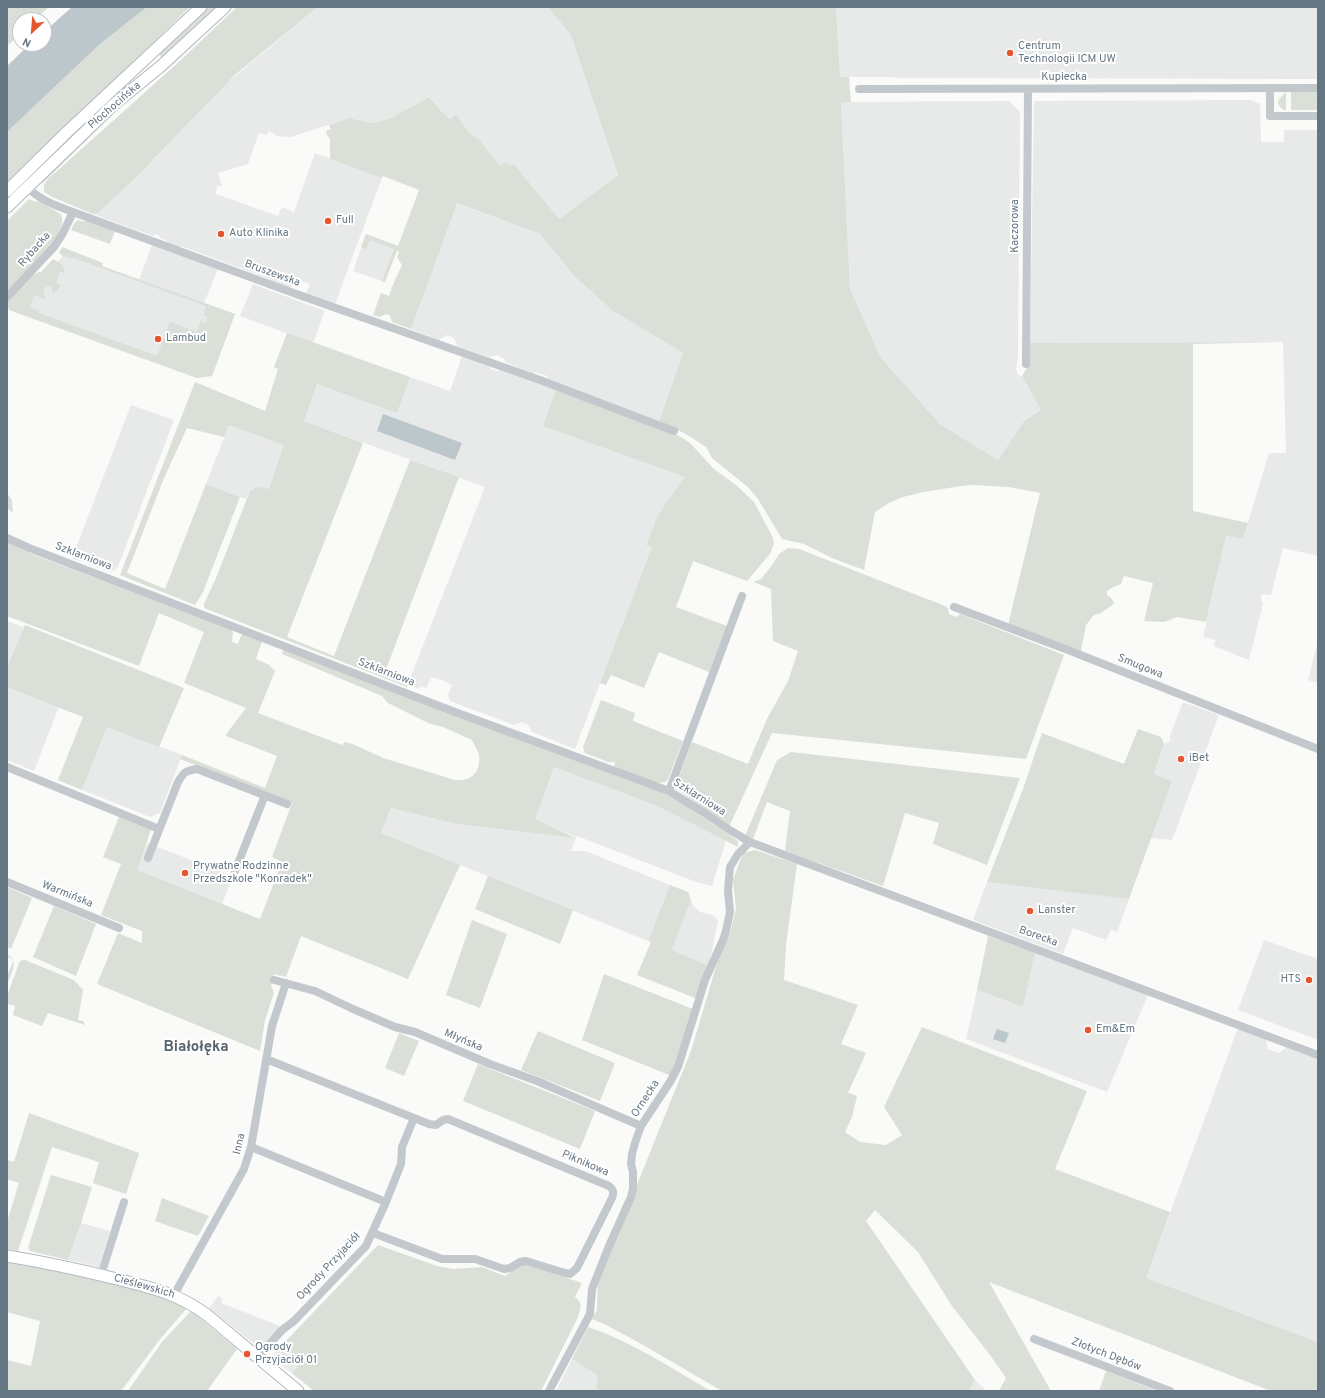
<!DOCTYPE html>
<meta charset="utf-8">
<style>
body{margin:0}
#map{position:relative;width:1325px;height:1398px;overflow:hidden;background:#fafaf8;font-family:Overpass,sans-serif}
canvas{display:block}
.frame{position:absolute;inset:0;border:8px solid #657683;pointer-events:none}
.north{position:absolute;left:12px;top:12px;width:40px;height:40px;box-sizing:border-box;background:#fff;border:1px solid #c1c8cd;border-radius:50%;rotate:206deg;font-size:11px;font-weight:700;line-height:16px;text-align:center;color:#657683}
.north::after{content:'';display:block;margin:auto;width:14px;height:18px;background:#e4572e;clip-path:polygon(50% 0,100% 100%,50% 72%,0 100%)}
</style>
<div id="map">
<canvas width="1325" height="1398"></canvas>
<div class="frame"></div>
<div class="north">N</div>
</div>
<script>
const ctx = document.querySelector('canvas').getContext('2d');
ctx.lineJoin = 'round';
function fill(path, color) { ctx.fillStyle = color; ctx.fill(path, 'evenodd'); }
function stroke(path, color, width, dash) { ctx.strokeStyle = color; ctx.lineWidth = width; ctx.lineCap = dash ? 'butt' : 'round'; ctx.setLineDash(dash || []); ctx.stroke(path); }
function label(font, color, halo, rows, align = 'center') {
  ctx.font = font + ' Overpass,sans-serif'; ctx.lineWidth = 4; ctx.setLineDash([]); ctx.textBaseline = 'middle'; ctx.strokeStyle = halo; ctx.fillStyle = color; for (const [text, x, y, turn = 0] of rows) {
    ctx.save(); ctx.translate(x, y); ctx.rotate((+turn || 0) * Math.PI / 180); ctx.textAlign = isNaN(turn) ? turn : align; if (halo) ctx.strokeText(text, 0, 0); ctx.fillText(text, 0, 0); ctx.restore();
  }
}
fill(new Path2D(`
 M318 7H548L571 35 618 175 559 219 514 164 511 167 500 166 478 138 470 134 456 114 450 119 442 112 429 97 391 118 373 123 349 118 291 137 277 136 269 131 266 135 259 133 248 164 218 173 222 186H217L216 194 278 216 282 207 294 212 315 153 382 178 335 304 307 295 306 293 310 284 304 282 299 280 294 286 288 288 269 281 270 279 181 246 179 249 168 245 167 241 160 238V236L155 234 153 236 98 216 97 214 146 168 227 83Z
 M836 7H1318V79L896 78 894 77H840Z
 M1251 100 1260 104 1261 142H1284V130H1318V556L1283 548 1271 595 1262 594 1261 600 1263 604 1249 660 1214 646 1215 640 1203 637 1226 536 1243 539 1269 453H1286L1283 342 1030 343 1034 101Z
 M1009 101 1020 112 1018 356 1016 370 1018 375 1022 376 1041 410 1024 421 998 460 940 424 881 358 850 289 841 102Z
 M456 203 540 234 575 277 613 311 683 353 659 421 548 379 547 376 535 372 534 374 507 363 503 358 497 355 488 357 457 346 454 338 447 335 439 340 411 329Z
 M366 234 398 246 385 282 353 271Z
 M152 245 218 269 204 303 235 314 212 376 197 378 9 310 45 268 52 269 65 253 139 280Z
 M253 284 325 311 313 343 240 316Z
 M462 356 489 366 491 369 497 371 501 370 556 390 544 426 685 477 667 501 657 517 646 544 652 547 575 749 532 732 528 725 522 722 514 725 450 701 448 695 452 685 444 681 431 677 427 687 425 688 420 686 419 689 408 684 485 487 304 421 317 384 397 412 410 377 450 391Z
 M131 405 174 420 117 569 110 572 72 558Z
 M229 425 285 445 269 489 250 491 246 499 206 484Z
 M7 621 24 627 7 667Z
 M1318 640V683L1308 680Z
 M7 687 59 707 34 771 7 760Z
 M1183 702 1219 715 1172 840 1151 838 1172 781 1154 774 1164 744 1171 741 1169 738Z
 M107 727 182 755 160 813 150 817 82 790Z
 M554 767 657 806 726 841 712 886 696 882 577 836 576 837 534 819Z
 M391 808 456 824 576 838 571 851H585L670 885 648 941 381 833Z
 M147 843 233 876 222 904 136 870Z
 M987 882 1070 891 1129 899 1117 932 1111 930 1106 940 1073 928 1063 954 973 920Z
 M691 900 694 907 700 912 713 915 718 920 709 966 672 950Z
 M1264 940 1318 959V1040L1238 1010Z
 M1035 953 1148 995 1107 1092 966 1039 977 990 1023 1007Z
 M1238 1028 1266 1039 1268 1049 1279 1053 1287 1047 1318 1059V1342L1146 1278Z
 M81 1223 110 1231 99 1267 68 1260Z
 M218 1296 223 1299 221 1303 280 1326 260 1349 209 1308Z
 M283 1344 302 1362 292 1373 271 1357Z
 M572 1359 597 1375 596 1388 602 1391H556Z
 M975 1380 987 1391H969Z`), '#e8e9e9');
fill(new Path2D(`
 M7 7H49L35 20H20V34L7 46Z
 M147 7H190L159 37 129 69 7 183V132L100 44Z
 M207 7H219L162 58 159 54 160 52Z
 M231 7H233L173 64 120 107 42 184 43 178 115 109 161 72Z
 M237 7H318L236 74 153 160 146 168 97 214H93L52 197 44 192V185L48 179 181 60Z
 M548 7H836L840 77H849L851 102H841L850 289 881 358 940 424 998 460 1024 421 1041 410 1022 376 1030 363V343L1283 342 1193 344V511L1248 523 1243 539 1226 536 1206 622 1177 617 1164 622 1144 621 1153 583 1124 576 1121 584 1113 587 1107 591V595L1112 599 1114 603 1111 606 1101 613 1094 615 1086 625 1081 651 1008 625 1040 493 1009 487 972 485 961 486 923 492 903 497 889 503 875 512 864 570 832 558 804 544 782 539 758 499 749 488 712 458 706 447 686 434 659 421 683 353 613 311 575 277 540 234 457 203 411 329 392 322 390 316 386 314 380 317 373 315 381 293 389 296 394 282 402 265 397 257 399 252 397 251 385 282 382 281 394 249 370 240 366 249 361 247 366 234 398 246 419 190 383 176 382 178 330 159V139L326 133 327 130 331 129 329 125 349 118 373 123 391 118 429 97 442 112 450 119 456 114 470 134 478 138 500 166 506 162 511 166 514 164 559 219 618 175 571 35Z
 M1291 91 1318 92V110H1291Z
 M1286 92V110H1283L1278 104 1279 99Z
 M29 199 36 202 37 200C43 204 58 211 61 215 71 233 19 280 7 293V221Z
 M79 220 84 222 85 220 115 231 110 244 71 230 75 222Z
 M62 247 103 263 102 266 235 314 212 376 197 378 9 310 7 301 29 277 39 272H41L53 259C59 262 65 266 64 273L60 271 56 283 61 286 57 291 53 293 51 287 47 286 43 290 45 297 44 299 34 295 30 308 40 311 39 313 157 356 170 322 197 332 201 321 206 323 208 317 204 315 206 306 77 259 63 256 59 253Z
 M287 333 410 377 397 413 317 384 304 421 363 443 287 637 334 656 410 460 459 477 385 672 409 681 407 687 204 608V604L216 578 250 491 257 487 269 489 284 445 229 425 224 437 187 428 164 478 127 573 165 589 206 484 240 497 203 592 195 605 120 575 195 382 265 411 278 369 274 367Z
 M556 390 659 427 681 437 690 443 714 469 736 485 754 502 773 538 774 544 770 554 747 581 693 561 676 607 727 626 709 672 659 652 644 688 611 675 606 685 600 683 652 547 646 545 657 517 667 501 685 477 543 426Z
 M7 493 12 500 13 513 7 508Z
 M7 542 34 555 230 629 233 632 232 642 238 644 241 636 243 634 262 641 256 659 269 665 275 671 258 713 342 745 345 742 355 745 383 758 455 780C471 782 481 772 479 755 478 750 474 745 472 740L443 727 428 723 388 703 382 696 282 654 284 649 662 792 682 803 738 841V847L657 806 554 767 535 819 576 838 456 824 391 808 381 833 460 865 408 979 301 936 286 977 274 974 271 986 274 993 265 1020 260 1051 97 984 118 933 142 943V931L101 915 121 864 103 857 119 817 151 830 137 870 260 919 282 862 272 857 292 803 180 759 182 755 265 788 277 756 226 736 227 733 246 708 184 683 204 632 159 613 139 666 7 616Z
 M788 548 799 549 945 606 948 608 949 614 956 617 960 614 1064 655 1026 759 772 733 729 827 675 788 692 742 748 764 767 719 788 681 798 651 773 641 771 589 753 582 761 579 773 564 779 554Z
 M25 625 184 688 159 747 107 727 82 790 58 780 83 717 7 687V667Z
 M601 700 635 713 633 721 683 741 668 779 665 782 656 783 614 767 615 762H608L585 753 583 747Z
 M1138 729 1161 737 1164 744 1154 774 1172 781 1129 899 987 882 1023 789 1042 733 1124 764Z
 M791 752 1020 778 987 865 933 844 939 823 905 813 883 886 785 851 790 811 767 802 753 839 745 836 777 760Z
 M755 850 797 864 786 945 784 980 858 1005 841 1044 866 1053 848 1093 857 1096 852 1117 845 1132 860 1142 886 1145 902 1135 884 1107 922 1027 1087 1091 1055 1169 1170 1212 1146 1278 1318 1342V1391H1271L989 1282 1051 1391H999L1006 1378 990 1355 952 1306 918 1252 875 1210 866 1221 975 1380 969 1391H722L638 1342 606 1325 592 1319 597 1310 598 1281 691 1051 718 960 730 933 736 909 733 880 743 853Z
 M488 876 573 910 560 944 475 909Z
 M670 885 688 892 691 900 672 950 709 966 695 998 637 975 651 942 648 941Z
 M7 887 32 898 11 949 7 947Z
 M54 906 96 924 76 976 33 957Z
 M472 920 507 934 480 1008 446 995Z
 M988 936 1035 953 1023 1007 977 990Z
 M7 954C20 961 11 974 7 984V976L13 962 11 958 7 957Z
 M22 960H25L74 980 83 990 78 1020 83 1021 85 1025 48 1013 42 1026 13 1015 15 1006 8 1004 7 996 19 963Z
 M604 974 693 1009 672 1074 669 1075 582 1040Z
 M538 1031 615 1063 600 1101 521 1070Z
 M399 1033 419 1041 404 1076 385 1068Z
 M478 1064 595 1111 580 1149 463 1101Z
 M29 1113 139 1153 126 1194 93 1183 99 1162 52 1147 18 1251 7 1249V1222L19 1183 7 1179V1160L14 1162Z
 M51 1175 92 1187 81 1223 68 1260 30 1251 28 1248Z
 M162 1198 209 1216 198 1236 155 1221Z
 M378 1245 437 1266 453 1269 482 1267 505 1276 522 1264 528 1265 582 1283 575 1297C583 1304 581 1307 578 1317L541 1391H314L292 1373 302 1362 283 1344Z
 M7 1260 145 1290 185 1305 187 1308 161 1338 121 1391H7V1360L31 1366 40 1321 7 1312Z
 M191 1311 237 1349 207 1391H128L162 1342Z
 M588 1327C632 1342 671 1368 711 1391H602L596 1388 597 1375 572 1359Z
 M1106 1371 1157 1391H1099Z`), '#dadfd7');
fill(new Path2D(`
 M72 7H147L100 44 7 132V66L30 44H44V32Z
 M383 414 462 443 455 460 377 431Z
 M997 1029 1009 1033 1005 1043 993 1039Z`), '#bbc7cb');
const secondary = new Path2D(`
 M7 191 67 132 201 7
 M7 207 112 106 161 66 225 7
 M7 1256C44 1262 81 1270 117 1279 151 1288 178 1293 207 1315L298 1391`);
stroke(secondary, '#b3babf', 13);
stroke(new Path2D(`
 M1270 88V116H1318
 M859 89 1318 88
 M28 182V188C40 200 57 206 73 212L299 295 540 380 674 431
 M7 297 54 247 63 233 73 212
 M1026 364 1028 89
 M7 538 29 548 455 712 669 791 706 814 728 829 750 842 1318 1055
 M954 607 1068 650 1318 749
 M7 767 159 829
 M669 791 742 596
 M148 858 178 782C184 772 185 771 197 769L287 804
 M235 871 265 795
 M7 882 119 928
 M274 980 315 991 353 1009 395 1027 415 1032 490 1064 537 1081 641 1126
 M266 1059 429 1124 436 1125 443 1120 448 1119 609 1186C614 1190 614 1193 612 1198L577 1268 570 1274 565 1273 526 1261 520 1262 510 1268 504 1269 475 1259H442L373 1233
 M251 1147 386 1202 366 1246 294 1321 282 1330 258 1357
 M386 1202 401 1164 402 1147 414 1118
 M101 1275 124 1202
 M174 1295 244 1169 251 1147 272 1026 286 983
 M1034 1339 1170 1391
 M549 1391 590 1314 592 1289 609 1246 631 1197 633 1188V1172L631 1164 632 1154 635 1143 641 1126 670 1082 678 1067 705 980 723 940 726 931 730 912 728 891 730 867 738 854 750 842`), '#c3c8cc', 8);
stroke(secondary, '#fff', 11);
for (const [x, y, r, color] of [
 [1010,53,4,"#e4572e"],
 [328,221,4,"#e4572e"],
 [221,234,4,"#e4572e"],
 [158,339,4,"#e4572e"],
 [1181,759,4,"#e4572e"],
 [185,873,4,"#e4572e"],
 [1030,911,4,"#e4572e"],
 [1309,980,4,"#e4572e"],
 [1088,1030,4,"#e4572e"],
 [247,1354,4,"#e4572e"]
]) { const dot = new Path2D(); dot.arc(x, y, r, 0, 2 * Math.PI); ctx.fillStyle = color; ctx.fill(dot); stroke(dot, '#fff', 1.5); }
label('11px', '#657683', '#fff', [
 ["Centrum",1018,47],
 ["Technologii ICM UW",1018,60],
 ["Full",336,221],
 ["Auto Klinika",229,234],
 ["Lambud",166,339],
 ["iBet",1189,759],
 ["Prywatne Rodzinne",193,867],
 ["Przedszkole \"Konradek\"",193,880],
 ["Lanster",1038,911],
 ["HTS",1301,980,"right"],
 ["Em&Em",1096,1030],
 ["Ogrody",255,1348],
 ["Przyjaciół 01",255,1361]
], 'left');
label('11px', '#657683', '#fff', [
 ["Kupiecka",1064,78],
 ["Płochocińska",115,106,-41],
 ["Kaczorowa",1016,226,-90],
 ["Rybacka",35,250,-49],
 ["Bruszewska",272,274,20],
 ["Szklarniowa",83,557,21],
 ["Smugowa",1140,667,22],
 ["Szklarniowa",386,673,21],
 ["Szklarniowa",699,798,32],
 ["Warmińska",67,895,22],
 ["Borecka",1038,937,20],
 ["Młyńska",463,1041,23],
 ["Ornecka",646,1099,-57],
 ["Inna",240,1144,-77],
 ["Piknikowa",585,1164,23],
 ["Ogrody Przyjaciół",329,1267,-47],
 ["Cieślewskich",144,1287,16],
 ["Złotych Dębów",1106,1355,21]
]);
label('bold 15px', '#57646e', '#fff', [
 ["Białołęka",196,1048]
]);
</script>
